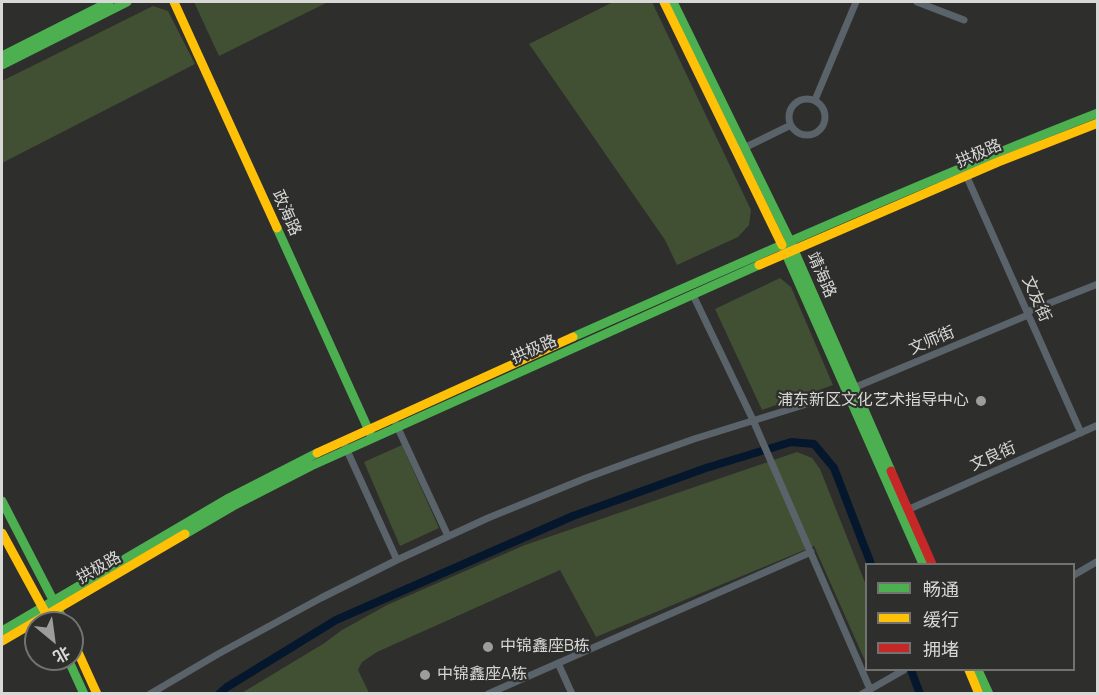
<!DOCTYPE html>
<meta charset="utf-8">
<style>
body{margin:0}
#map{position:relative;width:1099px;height:695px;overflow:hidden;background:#2e2e2d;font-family:Manrope,"Noto Sans SC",sans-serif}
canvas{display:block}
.frame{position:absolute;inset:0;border:3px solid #d8d9d7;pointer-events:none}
.legend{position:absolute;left:865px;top:563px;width:210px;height:108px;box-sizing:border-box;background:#2e2f2c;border:2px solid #727370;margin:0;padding:8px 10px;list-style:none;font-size:18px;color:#d8d9d7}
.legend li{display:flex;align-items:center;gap:12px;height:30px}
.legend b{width:30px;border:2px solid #727370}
.north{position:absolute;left:24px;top:611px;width:60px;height:60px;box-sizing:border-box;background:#2e2f2c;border:2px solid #727370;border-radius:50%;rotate:151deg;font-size:16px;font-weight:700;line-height:24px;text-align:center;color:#d8d9d7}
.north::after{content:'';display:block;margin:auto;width:21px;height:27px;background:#9c9d9c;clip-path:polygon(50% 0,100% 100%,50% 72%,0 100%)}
</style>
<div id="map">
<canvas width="1099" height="695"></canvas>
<div class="frame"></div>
<ul class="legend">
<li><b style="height:8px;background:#4caf50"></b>畅通</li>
<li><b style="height:8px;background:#ffc107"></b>缓行</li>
<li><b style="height:8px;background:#c62828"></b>拥堵</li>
</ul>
<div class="north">北</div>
</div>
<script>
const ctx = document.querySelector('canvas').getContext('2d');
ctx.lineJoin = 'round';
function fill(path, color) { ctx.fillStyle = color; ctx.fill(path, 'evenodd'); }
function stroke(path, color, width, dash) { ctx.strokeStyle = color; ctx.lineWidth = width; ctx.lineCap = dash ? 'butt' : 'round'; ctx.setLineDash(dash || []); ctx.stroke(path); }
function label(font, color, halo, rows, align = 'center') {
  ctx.font = font + ' Manrope,"Noto Sans SC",sans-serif'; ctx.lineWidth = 4.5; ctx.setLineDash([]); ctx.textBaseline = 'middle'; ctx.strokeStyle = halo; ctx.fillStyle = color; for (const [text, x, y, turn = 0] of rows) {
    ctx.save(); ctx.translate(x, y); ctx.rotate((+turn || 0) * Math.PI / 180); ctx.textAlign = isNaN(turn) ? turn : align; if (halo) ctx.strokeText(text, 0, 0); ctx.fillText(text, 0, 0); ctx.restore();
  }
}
fill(new Path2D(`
 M194 2H328L219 56Z
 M613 2H652L751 210 749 225 738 237 677 265 665 240 529 44Z
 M153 6 168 11 195 64 2 163V81Z
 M780 278 791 287 833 385 762 410 715 309Z
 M402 445 439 528 400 546 364 462Z
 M797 452 812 458 820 469 866 585V663L814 546 596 637 560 570 377 652 362 662 358 670 369 693 240 694 323 644 342 630 387 605 525 545Z`), '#414f33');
stroke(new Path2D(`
 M911 670 920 694
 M219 694 227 687 336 620 573 516 706 468 791 442 814 444 834 468 871 564`), '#05172c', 8);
stroke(new Path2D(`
 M917 2 964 20
 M789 117a18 18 0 1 1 36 0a18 18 0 1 1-36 0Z
 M815 100 856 2
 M742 149 791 125
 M966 175 1081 433
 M693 295 753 420 870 689
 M1027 312 1098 284
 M396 424 448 536
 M345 446 397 560
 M905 511 1098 425
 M1074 575 1098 561
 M558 663 572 694
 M150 694 218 654 321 598 397 560 488 518 586 478 635 460 694 439 839 394 1028 315
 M488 694 811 552
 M862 694 904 670`), '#5a626a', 7);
stroke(new Path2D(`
 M673 2 790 241 891 471
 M2 56 109 2
 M2 65 127 2
 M277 228 370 433
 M782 245 923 564
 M573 337C747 260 921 182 1098 113
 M2 501 65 623
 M185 534 233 506 311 466 759 265
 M2 631 229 498 317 453
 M68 659 84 694
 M978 670 989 694`), '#4caf50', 9);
stroke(new Path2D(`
 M174 2 277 228
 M664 2 782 245
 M759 265 998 162 1098 123
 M317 453 573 337
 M2 533 51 623
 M72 639 97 694
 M2 641 185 534
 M969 670 979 694`), '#ffc107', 9);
stroke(new Path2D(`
 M891 471 932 564`), '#c62828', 9);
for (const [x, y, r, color] of [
 [981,401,6,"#9c9d9c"],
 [488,647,6,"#9c9d9c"],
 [425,675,6,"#9c9d9c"]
]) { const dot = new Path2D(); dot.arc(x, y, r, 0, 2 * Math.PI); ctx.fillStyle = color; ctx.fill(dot); stroke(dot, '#2e2f2c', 2); }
label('16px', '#d8d9d7', '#2e2f2c', [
 ["拱极路",979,154,-23],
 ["政海路",286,213,66],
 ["靖海路",821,275,66],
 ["文友街",1036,299,66],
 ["文师街",932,341,-23],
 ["拱极路",534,350,-24],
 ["文良街",993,457,-24],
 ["拱极路",99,568,-30]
]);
label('16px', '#d8d9d7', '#2e2f2c', [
 ["浦东新区文化艺术指导中心",969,401,"right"],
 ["中锦鑫座B栋",500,647],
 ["中锦鑫座A栋",437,675]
], 'left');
</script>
